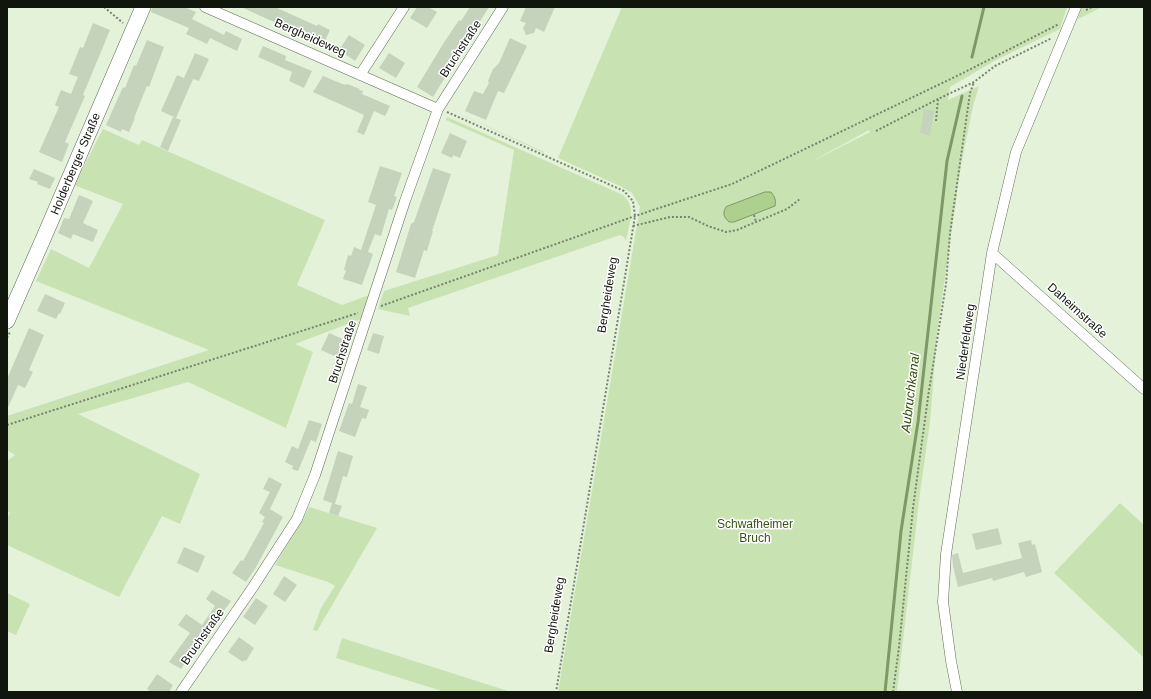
<!DOCTYPE html>
<meta charset="utf-8">
<style>
body{margin:0}
#map{position:relative;width:1151px;height:699px;overflow:hidden;background:#e4f2da;font-family:Arial,sans-serif}
canvas{display:block}
.frame{position:absolute;inset:0;border:8px solid #11160d;pointer-events:none}
</style>
<div id="map">
<canvas width="1151" height="699"></canvas>
<div class="frame"></div>
</div>
<script>
const ctx = document.querySelector('canvas').getContext('2d');
ctx.lineJoin = 'round';
function fill(path, color) { ctx.fillStyle = color; ctx.fill(path, 'evenodd'); }
function stroke(path, color, width, dash) { ctx.strokeStyle = color; ctx.lineWidth = width; ctx.lineCap = dash ? 'butt' : 'round'; ctx.setLineDash(dash || []); ctx.stroke(path); }
function label(font, color, halo, rows, align = 'center') {
  ctx.font = font + ' Arial,sans-serif'; ctx.lineWidth = 3; ctx.setLineDash([]); ctx.textBaseline = 'middle'; ctx.strokeStyle = halo; ctx.fillStyle = color; for (const [text, x, y, turn = 0] of rows) {
    ctx.save(); ctx.translate(x, y); ctx.rotate((+turn || 0) * Math.PI / 180); ctx.textAlign = isNaN(turn) ? turn : align; if (halo) ctx.strokeText(text, 0, 0); ctx.fillText(text, 0, 0); ctx.restore();
  }
}
fill(new Path2D(`
 M622 7H1067L1060 29 996 60 950 87 948 100 979 86 973 106 961 165 937 334 930 422 920 493 897 692H558L640 207 632 193 620 186 558 158ZM869 130 870 132 809 163Z
 M1081 7H1102L1078 19Z
 M447 108 544 152V153Z
 M447 117 623 195C637 207 629 224 626 241L624 237 620 235 408 308 410 316 378 309 384 291 498 255 514 150 446 120Z
 M103 129 139 145 142 140 325 220 297 285 342 305 372 294 361 319 295 344 313 352 286 428 188 382 78 414 200 474 180 524 162 516 119 597 7 545V518L10 513 7 511V461L15 455 7 450V416L209 350 36 281 51 249 89 268 123 204 74 185Z
 M1120 503 1144 525V658L1054 573Z
 M309 507 377 528 317 631 313 630 321 608 335 586 328 582 275 565 303 519Z
 M7 593 30 604 16 635 7 631Z
 M342 638 511 692H445L336 658Z`), '#c8e3b1');
const water = new Path2D(`
 M765 192H771C775 197 776 200 775 206L734 222H729C724 217 722 214 726 207Z`);
fill(water, '#add08f');
stroke(water, '#7e9868', 1);
stroke(new Path2D(`
 M972 57 984 7
 M885 692 901 531 918 422 947 161 962 96`), '#7e9868', 3);
fill(new Path2D(`
 M152 7H184L196 12 192 19 224 35 226 31 242 39 237 51 210 38 207 44 186 34 189 28 151 12Z
 M241 7H275L317 26 318 24 330 30 324 43 323 42 322 44Z
 M417 7H428L437 12 427 28 410 18Z
 M470 7H489L433 97 417 87 443 44 459 20 461 21Z
 M526 7H555L544 32 536 28 534 33 526 35 523 28 526 23 520 21Z
 M93 23 110 30 83 95 85 96 65 142 69 144 62 162 39 152 59 107 55 105 61 90 71 94 78 77 69 74 80 47 83 48Z
 M349 35 365 45 355 61 339 50Z
 M510 38 527 46 504 93 498 91 486 120 465 111 474 91 483 94 489 83 488 81 493 69 499 63Z
 M147 40 164 47 149 87 147 86 134 118H135L129 132 122 129 121 132 106 125 123 87 125 88 134 65 136 66Z
 M263 46 286 56 285 60 312 71 304 88 289 81 292 72 258 57Z
 M195 53 209 59 199 81 193 79 176 118 161 111 177 75 184 78Z
 M389 53 405 63 396 78 379 68Z
 M323 76 345 85 346 84 350 85 360 89 359 90 363 91 362 94 390 106 385 116 374 111 364 135 357 132 364 115 313 92Z
 M924 109 934 111 930 136 920 133Z
 M173 117 181 120 168 151 160 147Z
 M450 133 467 141 460 158 453 155 452 158 441 153Z
 M380 166 402 173 394 196 397 197 392 210 389 209 381 236 375 234 368 252 373 254 362 285 343 279 346 270H344L348 255 351 256 354 247 361 250 376 205 368 202Z
 M433 168 451 174 432 231H433L427 251 424 250 415 278 396 272 411 224 414 222Z
 M34 169 55 178 50 189 37 184 38 182 29 179Z
 M79 195 93 201 83 223 98 230 93 242 73 234 71 239 58 233 64 218 69 219Z
 M45 294 65 303 60 314 59 313 56 319 37 311Z
 M29 328 44 335 29 370 33 372 25 388 18 385 7 410V379Z
 M329 333 347 341 339 358 321 350Z
 M373 333 384 336 379 354 367 350Z
 M358 384 367 387 360 407 369 410 366 419 362 418 355 437 339 431 349 403 352 404Z
 M309 420 322 424 316 442 311 440 298 471 292 469 293 466 285 462 292 446 298 449Z
 M338 451 353 456 347 477 343 476 335 504 342 506 338 516 329 513 332 503 323 500Z
 M269 477 282 484 270 509 283 517 255 569 246 582 232 573 241 560 243 561 264 523 262 522 265 517 259 513 270 492 263 489Z
 M998 528 1002 544 976 550 972 534Z
 M1031 540 1032 545 1035 544 1042 572 1026 577 1024 572 993 581 992 578 958 587 953 566 952 555 958 553 963 573 1022 558 1018 543Z
 M184 547 205 556 198 573 177 563Z
 M284 576 297 585 285 602 273 594Z
 M212 590 231 601 218 619H217L202 642 201 641 181 669 169 662 190 633 178 625 186 614 202 625 215 606 206 599Z
 M256 598 268 606 255 625 243 617Z
 M239 637 254 648 246 661 244 660 243 662 228 652Z
 M157 674 173 685 169 692H151L147 689Z`), '#c6d3bc');
const street = new Path2D(`
 M205 7 438 109
 M360 75 404 7
 M992 253 1144 389
 M181 692 253 587 297 519 315 475 405 201 438 109 503 7
 M957 692 951 661 943 602 946 554 992 253 1016 152 1076 7`);
const secondary = new Path2D(`
 M7 321 44 237 143 7`);
stroke(street, '#5f6a55', 11);
stroke(secondary, '#5f6a55', 16);
stroke(new Path2D(`
 M104 7 123 23
 M1086 10 1092 7
 M447 112 624 191 633 201 635 216 556 692
 M936 121 938 99 974 82 995 66 1052 38
 M876 131 938 99
 M754 215 756 222
 M633 226 670 217H689L708 226 726 232 737 230 787 209 800 199
 M381 306 635 216 732 184 961 74 1059 24
 M7 338 10 332
 M7 425 358 313
 M893 692 899 647 913 508 928 397 946 284 950 233 970 93 974 82`), '#788271', 2, [2, 2]);
stroke(street, '#fff', 10);
stroke(secondary, '#fff', 15);
label('12px', '#11160d', '#fff', [
 ["Bergheideweg",310,38,24],
 ["Bruchstraße",461,49,-57],
 ["Holderberger Straße",76,164,-67],
 ["Bergheideweg",608,295,-81],
 ["Daheimstraße",1077,311,42],
 ["Niederfeldweg",966,342,-82],
 ["Bruchstraße",343,352,-72],
 ["Bergheideweg",555,615,-81],
 ["Bruchstraße",203,637,-55]
]);
label('12px', '#375512', '#fff', [
 ["Schwafheimer",755,525],
 ["Bruch",755,539]
]);
label('italic 13px', '#2d4b03', '#fff', [
 ["Aubruchkanal",911,393,-83]
]);
</script>
